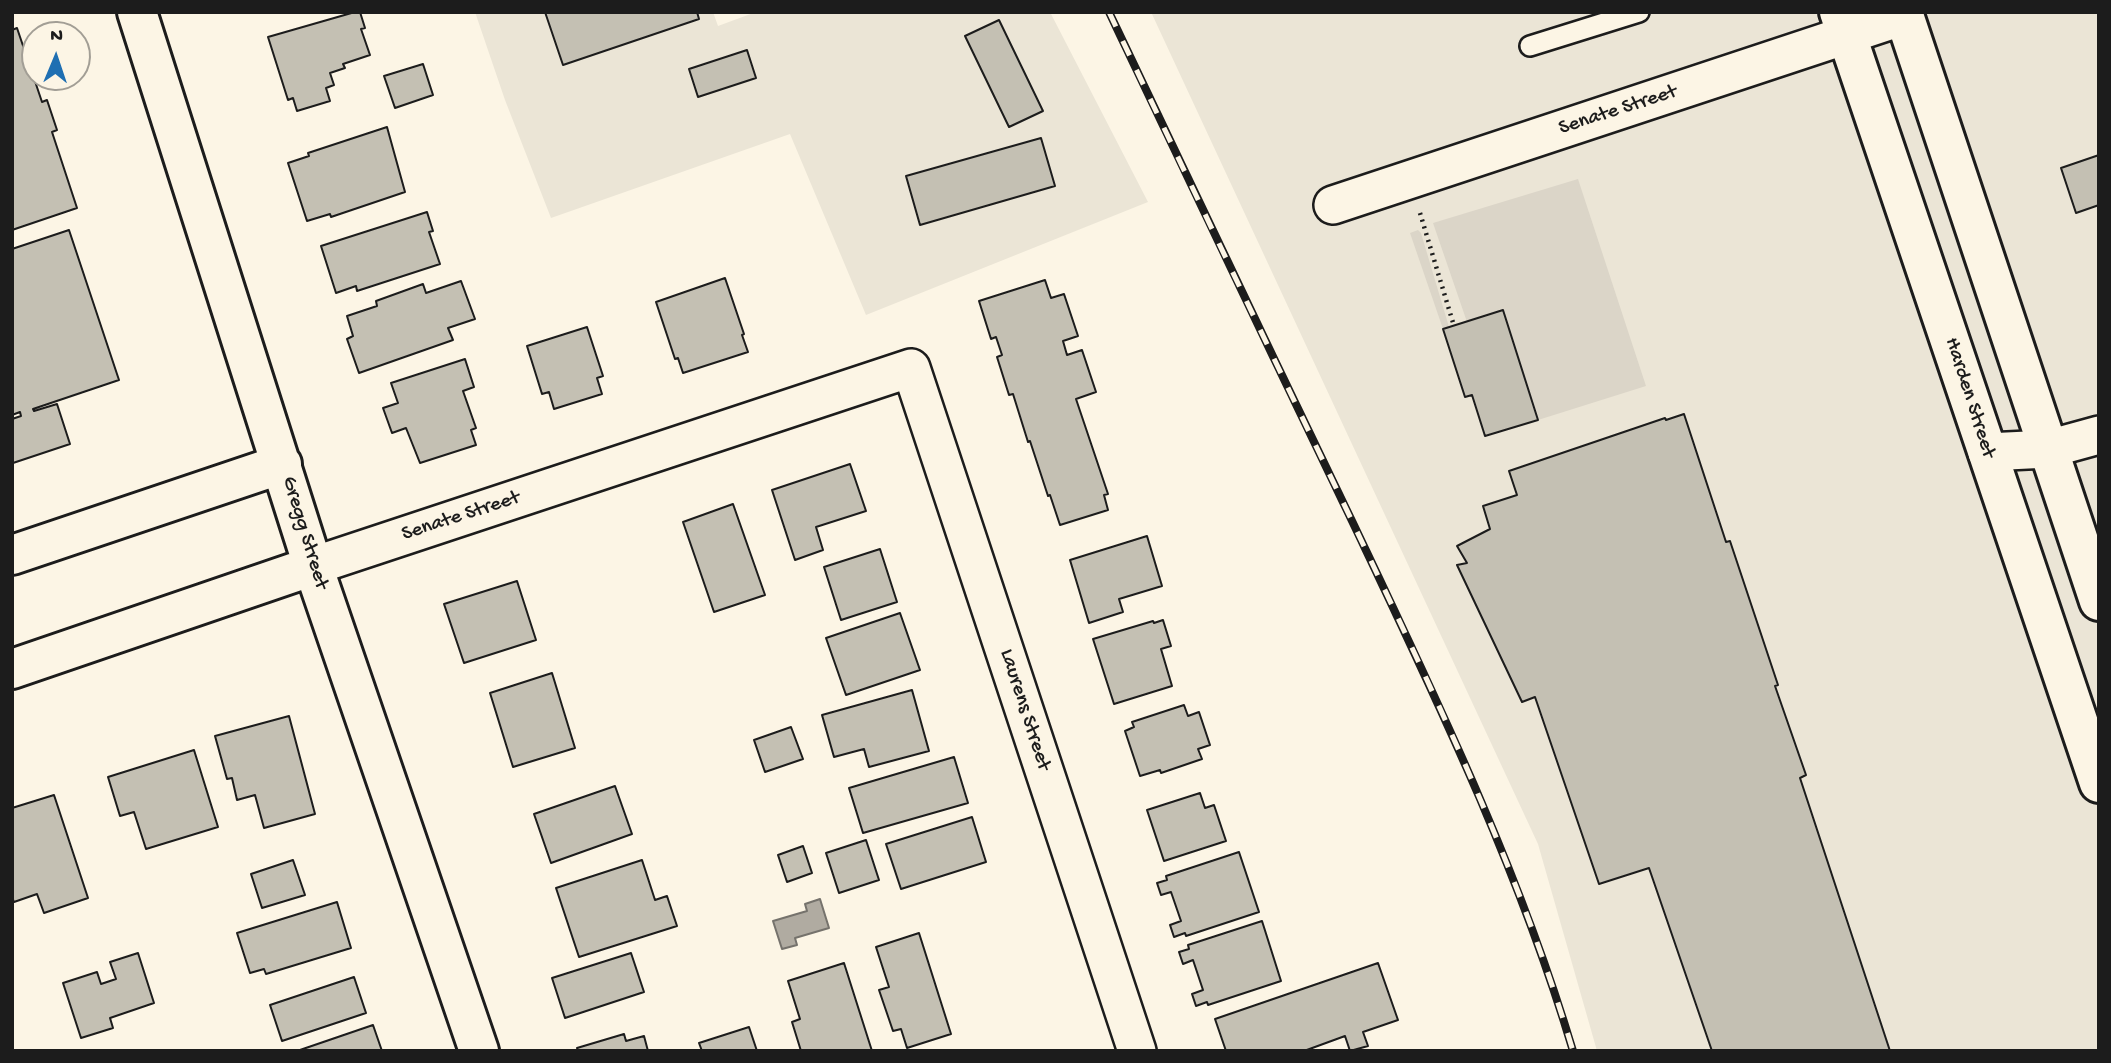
<!DOCTYPE html>
<style>
body{margin:0}
#map{position:relative;width:2111px;height:1063px;overflow:hidden;background:#fcf5e5;font-family:"Gochi Hand",sans-serif}
canvas{display:block}
.frame{position:absolute;inset:0;border:14px solid #1c1c1c;pointer-events:none}
.north{position:absolute;left:21px;top:21px;width:70px;height:70px;box-sizing:border-box;background:#fcf5e5;border:2px solid #a29e95;border-radius:50%;rotate:2deg;font-size:19px;font-weight:700;line-height:28px;text-align:center;color:#1c1c1c}
.north::after{content:'';display:block;margin:auto;width:24px;height:32px;background:#1f6fb2;clip-path:polygon(50% 0,100% 100%,50% 72%,0 100%)}
</style>
<div id="map">
<canvas width="2111" height="1063"></canvas>
<div class="frame"></div>
<div class="north">N</div>
</div>
<script>
const ctx = document.querySelector('canvas').getContext('2d');
ctx.lineJoin = 'round';
function fill(path, color) { ctx.fillStyle = color; ctx.fill(path, 'evenodd'); }
function stroke(path, color, width, dash) { ctx.strokeStyle = color; ctx.lineWidth = width; ctx.lineCap = dash ? 'butt' : 'round'; ctx.setLineDash(dash || []); ctx.stroke(path); }
function label(font, color, halo, rows, align = 'center') {
  ctx.font = font + ' "Gochi Hand",sans-serif'; ctx.lineWidth = 5; ctx.setLineDash([]); ctx.textBaseline = 'middle'; ctx.strokeStyle = halo; ctx.fillStyle = color; for (const [text, x, y, turn = 0] of rows) {
    ctx.save(); ctx.translate(x, y); ctx.rotate((+turn || 0) * Math.PI / 180); ctx.textAlign = isNaN(turn) ? turn : align; if (halo) ctx.strokeText(text, 0, 0); ctx.fillText(text, 0, 0); ctx.restore();
  }
}
fill(new Path2D(`
 M475 12H713L718 26 756 12H1050L1148 202 866 315 790 134 551 218 505 100Z
 M1151 12H2099V1051H1597L1538 844Z`), '#ebe5d6');
fill(new Path2D(`
 M1578 179 1646 386 1538 420 1503 310 1467 322 1433 223Z
 M1418 230 1421 233 1449 327 1443 329 1410 233Z`), '#dbd5c8');
const water = new Path2D(`
 M820 899 829 928 795 938 797 945 782 949 773 921 807 911 805 904Z`);
fill(water, '#b0aba1');
stroke(water, '#75726c', 2);
const building = new Path2D(`
 M355 12H360L365 28 361 29 370 55 343 64 345 68 330 73 334 85 326 88 330 101 297 111 293 98 288 100 268 37Z
 M545 12H697L699 19 563 65Z
 M999 20 1043 111 1009 127 965 36Z
 M17 28 42 102 47 100 57 130 52 132 77 208 12 230V30Z
 M747 50 756 78 698 97 689 69Z
 M423 64 433 95 395 108 384 76Z
 M387 127 405 192 331 217 330 214 307 221 288 163 309 156 308 153Z
 M1041 138 1055 186 920 225 906 176Z
 M2099 155V205L2076 213 2061 168Z
 M427 212 433 231 429 232 440 264 357 291 356 286 336 293 321 246Z
 M69 230 119 380 33 409 34 411 57 404 70 444 13 463 12 419 21 416 20 412 12 415V249Z
 M725 278 744 334 742 335 748 352 683 373 678 358 675 359 656 302Z
 M1045 280 1051 298 1064 294 1078 336 1063 341 1067 355 1082 350 1096 392 1076 399 1108 494 1104 495 1108 510 1060 525 1050 495 1048 496 1030 441 1028 442 1013 394 1009 395 997 357 1002 355 996 337 991 339 979 301Z
 M461 281 475 319 448 328 453 340 359 373 347 339 353 336 347 316 377 306 376 301 423 284 426 293Z
 M1503 310 1538 420 1485 436 1472 395 1465 397 1443 329Z
 M587 327 603 376 597 378 602 394 554 409 549 392 542 394 527 346Z
 M465 359 474 387 463 391 476 428 471 430 476 445 420 463 406 428 392 433 383 408 398 403 391 383Z
 M1684 414 1726 542 1730 541 1778 685 1775 686 1806 775 1800 778 1890 1051H1712L1649 868 1599 884 1535 697 1522 702 1457 565 1467 563 1457 546 1490 529 1483 506 1517 495 1509 471 1665 418 1666 420Z
 M850 464 866 511 816 527 823 550 795 560 772 490Z
 M733 504 765 595 714 612 683 522Z
 M1147 536 1162 586 1119 599 1123 612 1089 623 1070 560Z
 M880 549 897 602 841 620 824 567Z
 M517 581 536 640 464 663 444 604Z
 M900 613 920 670 846 695 826 638Z
 M1163 620 1171 646 1161 649 1172 686 1114 704 1093 639 1153 621 1154 623Z
 M552 673 575 748 513 767 490 693Z
 M912 690 929 751 869 767 864 749 834 757 822 715Z
 M1184 705 1188 716 1199 712 1210 745 1198 749 1202 759 1161 773 1160 770 1140 776 1125 731 1134 727 1132 722Z
 M289 716 315 814 264 828 255 795 237 800 232 778 227 779 215 736Z
 M791 727 803 759 765 772 754 740Z
 M194 750 218 827 146 849 134 812 120 816 108 777Z
 M954 757 968 803 863 833 849 788Z
 M615 786 632 834 551 863 534 814Z
 M1200 793 1205 808 1214 805 1226 841 1164 861 1147 810Z
 M54 795 88 898 44 913 37 894 14 902 12 897V808Z
 M972 817 986 862 901 889 886 844Z
 M866 840 879 880 839 893 826 853Z
 M803 846 812 873 787 882 778 855Z
 M1239 852 1259 912 1186 936 1185 933 1174 937 1170 925 1181 921 1171 892 1161 895 1157 883 1167 880 1166 876Z
 M293 860 305 895 262 908 251 874Z
 M642 860 655 900 667 896 677 926 579 957 556 888Z
 M337 902 351 948 266 974 264 969 250 973 237 933Z
 M1262 921 1281 981 1208 1005 1207 1002 1196 1006 1192 994 1203 990 1193 960 1183 964 1179 952 1189 949 1188 945Z
 M919 933 951 1034 907 1048 901 1029 893 1031 879 990 889 987 876 947Z
 M138 953 154 1003 110 1018 113 1028 81 1038 63 983 97 972 101 984 116 979 110 962Z
 M631 953 644 992 565 1018 552 978Z
 M844 963 872 1051H801L792 1022 800 1019 788 981Z
 M1378 963 1398 1020 1363 1032 1368 1046 1350 1051 1345 1036 1304 1051H1226L1215 1019Z
 M354 977 366 1013 282 1041 270 1005Z
 M373 1025 382 1051H297Z
 M749 1027 757 1051H702L699 1043Z
 M624 1034 626 1041 644 1036 648 1051H578L577 1048Z`);
fill(building, '#c4c0b3');
stroke(building, '#1c1c1c', 2);
const lane = new Path2D(`
 M1530 46 1639 12`);
const street = new Path2D(`
 M1333 205 1904 16
 M1987 452 2048 449 2099 435
 M313 566 911 368 1137 1051`);
const secondary = new Path2D(`
 M137 12 313 566 479 1051
 M1839 12 2099 783
 M1903 12 2099 601
 M12 555 282 464
 M12 669 313 566`);
stroke(lane, '#1c1c1c', 24);
stroke(street, '#1c1c1c', 42);
stroke(secondary, '#1c1c1c', 44);
stroke(new Path2D(`
 M1420 213 1454 326`), '#1c1c1c', 4.5, [2, 5]);
stroke(lane, '#fcf5e5', 19);
stroke(street, '#fcf5e5', 37);
stroke(secondary, '#fcf5e5', 38);
const rail = new Path2D(`
 M1109 12C1190 183 1271 353 1353 523 1435 696 1518 867 1573 1051`);
stroke(rail, '#1c1c1c', 8);
stroke(rail, '#fcf5e5', 5, [16]);
label('21px', '#1c1c1c', '#fcf5e5', [
 ["Senate Street",1618,111,-18],
 ["Harden Street",1969,398,72],
 ["Senate Street",461,517,-18],
 ["Gregg Street",304,533,73],
 ["Laurens Street",1024,710,72]
]);
</script>
